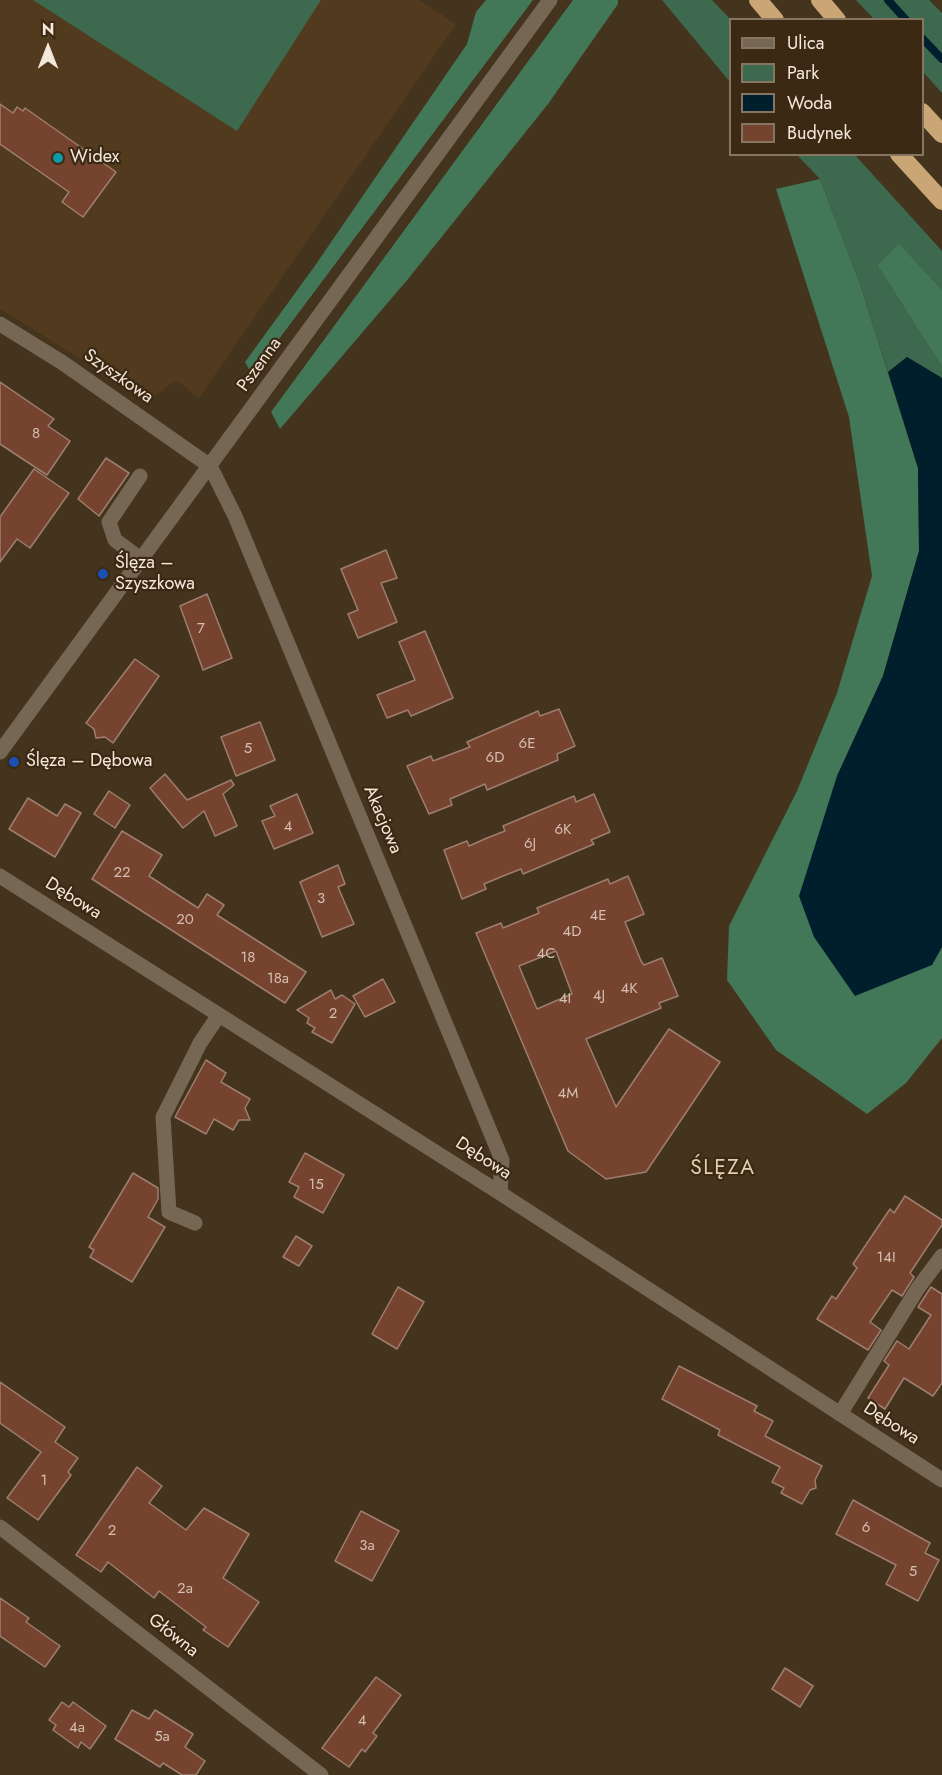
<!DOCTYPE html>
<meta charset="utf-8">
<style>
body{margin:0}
#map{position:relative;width:942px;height:1775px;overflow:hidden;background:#45341d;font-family:Jost,sans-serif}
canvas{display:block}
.legend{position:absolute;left:729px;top:18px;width:195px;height:138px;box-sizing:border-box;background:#3b2913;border:2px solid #857563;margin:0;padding:8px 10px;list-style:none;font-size:18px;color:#f4e8db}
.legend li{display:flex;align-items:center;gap:12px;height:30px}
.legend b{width:30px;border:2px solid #857563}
.north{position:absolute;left:18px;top:18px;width:60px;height:60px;-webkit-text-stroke:4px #3b2913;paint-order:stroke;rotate:0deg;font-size:16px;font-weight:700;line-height:24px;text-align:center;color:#f4e8db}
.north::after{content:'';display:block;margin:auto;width:21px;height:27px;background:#f4e8db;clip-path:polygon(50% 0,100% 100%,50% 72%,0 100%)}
</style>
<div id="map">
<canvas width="942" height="1775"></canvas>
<ul class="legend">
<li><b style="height:8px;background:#766754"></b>Ulica</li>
<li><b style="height:16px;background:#3d6a4f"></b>Park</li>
<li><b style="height:16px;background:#001f2d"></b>Woda</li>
<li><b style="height:16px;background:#76432f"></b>Budynek</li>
</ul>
<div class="north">N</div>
</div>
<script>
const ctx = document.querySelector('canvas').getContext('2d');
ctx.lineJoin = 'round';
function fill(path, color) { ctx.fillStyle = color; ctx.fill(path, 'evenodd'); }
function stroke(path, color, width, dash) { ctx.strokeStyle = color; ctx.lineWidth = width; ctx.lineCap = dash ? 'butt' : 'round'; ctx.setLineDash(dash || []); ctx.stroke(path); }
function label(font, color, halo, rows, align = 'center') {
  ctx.font = font + ' Jost,sans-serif'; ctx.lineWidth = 4.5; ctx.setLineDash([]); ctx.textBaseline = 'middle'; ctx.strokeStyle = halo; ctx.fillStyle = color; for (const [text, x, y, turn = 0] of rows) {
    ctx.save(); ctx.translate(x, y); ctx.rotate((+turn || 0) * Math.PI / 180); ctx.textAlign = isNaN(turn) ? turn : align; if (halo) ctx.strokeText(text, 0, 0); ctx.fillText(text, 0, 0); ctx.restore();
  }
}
fill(new Path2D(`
 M0 0H419L456 24 199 398 176 380 149 401 0 309Z`), '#513a1d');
fill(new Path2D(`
 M33 0H321L237 131Z
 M662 0H712L731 20 730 82Z
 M856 0H929L942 13V93L923 72 922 20 874 19Z
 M797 155H855L942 251V290L899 245 877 265 942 367V378L907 357 888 372 860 284 820 179Z`), '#3d6a4f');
fill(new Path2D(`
 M486 0H533L252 375 245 362 314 267 467 44 476 12Z
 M573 0H618V4L548 104 408 279 280 429 271 412Z
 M820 179 860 284 918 468 919 551 883 676 837 776 931 965 942 947V1038L906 1083 867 1114 776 1050 727 980 729 926 797 791 837 693 872 576 849 417 776 189Z
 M899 244 942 290V367L877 265Z`), '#427757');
fill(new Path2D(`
 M907 357 942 378V947L932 965 855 996 814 937 799 896 837 776 883 676 919 551 918 468 888 372Z`), '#001f2d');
stroke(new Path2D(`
 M888 0 906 20
 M922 38 942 59`), '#001f2d', 8);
const building = new Path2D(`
 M0 104 13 113 17 107 23 111 25 108 116 172 83 217 62 202 69 192 0 144Z
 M0 382 54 419 48 426 70 441 47 475 0 444Z
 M106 458 129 473 99 516 78 499Z
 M34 469 69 493 30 548 17 539 0 562V517Z
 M386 550 397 578 381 583 397 622 358 638 348 614 358 610 341 569Z
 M207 594 232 658 203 670 180 606Z
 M425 631 453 698 411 716 408 710 387 718 377 695 415 680 399 642Z
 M135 659 159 676 113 743 105 737 96 738 94 729 86 723Z
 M559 709 575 746 557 754 558 760 487 790 485 784 450 799 452 805 429 814 407 766 431 756 433 761 470 747 467 742 538 711 540 716Z
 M260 722 275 760 236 776 221 737Z
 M165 774 187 800 231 780 234 785 223 794 237 826 215 836 204 811 183 828 150 788Z
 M109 791 130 805 115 828 94 814Z
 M297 794 313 833 274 849 262 821 275 816 270 806Z
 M594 794 610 832 591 840 594 844 523 874 521 869 503 876 484 884 486 889 462 899 444 850 467 841 469 846 487 838 505 831 503 826 574 796 576 802Z
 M28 798 57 816 65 804 81 813 55 857 9 829Z
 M122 831 162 855 149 876 198 908 207 894 224 905 217 915 306 972 285 1003 92 879Z
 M338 865 345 884 338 887 354 924 322 937 300 882Z
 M628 876 644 914 625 922 641 961 644 965 662 958 678 996 659 1003 661 1008 586 1039 616 1107 669 1029 720 1062 646 1172 606 1179 568 1151 476 933 501 923 503 928 539 913 537 908 608 879 610 884ZM556 951 572 994 537 1009 519 966Z
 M383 979 395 1002 365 1017 353 996Z
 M331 990 335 999 342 995 355 1004 332 1043 312 1032 315 1028 307 1023 309 1018 297 1010Z
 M206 1060 226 1073 221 1082 250 1099 245 1108 250 1120H239L233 1130 214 1119 206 1134 175 1117Z
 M305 1153 344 1175 323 1213 294 1197 299 1187 289 1182Z
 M133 1173 158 1188V1199L148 1217 165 1227 132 1282 90 1257 94 1250 89 1247Z
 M905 1196 942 1220V1225L910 1273 914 1277 902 1296 892 1290 870 1322 881 1330 868 1350 817 1319 832 1296 836 1299 857 1268 853 1264 890 1209 894 1213Z
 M296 1236 312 1246 299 1266 283 1257Z
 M398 1287 424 1302 397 1349 372 1334Z
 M931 1287 942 1294V1383L933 1396 904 1378 885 1409 868 1398 889 1365 884 1361 897 1341 909 1349 931 1315 918 1307Z
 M679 1366 757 1406 754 1411 773 1421 765 1436 822 1466 815 1480 816 1488 810 1490 802 1504 781 1493 784 1488 772 1482 780 1467 718 1435 720 1430 662 1399Z
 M0 1382 65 1427 55 1442 78 1458 68 1472 71 1475 38 1520 7 1498 41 1452 0 1423Z
 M137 1467 162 1486 149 1503 186 1530 204 1508 249 1534 223 1578 259 1602 228 1647 203 1630 206 1627 159 1591 154 1598 108 1562 101 1572 76 1555Z
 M853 1500 930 1543 925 1553 939 1560 918 1601 886 1584 896 1565 836 1534Z
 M361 1511 399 1531 372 1581 335 1561Z
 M0 1598 29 1618 26 1622 60 1646 45 1667 0 1636Z
 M785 1668 813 1686 800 1707 772 1689Z
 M376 1677 401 1695 373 1733 377 1736 365 1752 362 1749 349 1767 322 1748Z
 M62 1702 69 1707 73 1702 106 1726 90 1749 81 1742 78 1748 53 1730 56 1725 49 1720Z
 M132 1710 149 1719 155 1710 193 1734 185 1747 205 1761 196 1775H182L163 1763 160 1767 115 1739Z`);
fill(building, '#76432f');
stroke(building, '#9e7e71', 1.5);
stroke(new Path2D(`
 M0 324 63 363 210 466 235 516 502 1160 500 1193
 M140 476 109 522 115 540 142 560
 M0 752 550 0
 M0 876 500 1193 942 1480
 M195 1223 169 1212 163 1117 200 1043 219 1015
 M840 1414 918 1288 942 1256
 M0 1527 321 1775`), '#766754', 15);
stroke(new Path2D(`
 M758 0 775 20
 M820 0 837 20
 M922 112 942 134
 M899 154 942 201`), '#caa676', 18);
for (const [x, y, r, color] of [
 [58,158,6,"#0f9aa8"],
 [103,574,6,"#1a4fb4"],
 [14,762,6,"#1a4fb4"]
]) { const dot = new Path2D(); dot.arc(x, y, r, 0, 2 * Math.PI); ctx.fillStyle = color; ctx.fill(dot); stroke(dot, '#3b2913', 2); }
label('15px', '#d4bfb0', null, [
 ["8",36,434],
 ["7",201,629],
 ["6E",527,744],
 ["5",248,749],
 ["6D",495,758],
 ["4",288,827],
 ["6K",563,830],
 ["6J",530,844],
 ["22",122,873],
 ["3",321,899],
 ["4E",598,916],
 ["20",185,920],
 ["4D",572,932],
 ["4C",546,954],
 ["18",248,958],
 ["18a",278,979],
 ["4K",629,989],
 ["4J",599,996],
 ["4I",565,999],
 ["2",333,1014],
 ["4M",568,1094],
 ["15",316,1185],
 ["14I",886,1258],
 ["1",44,1481],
 ["6",866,1528],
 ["2",112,1531],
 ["3a",367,1546],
 ["5",913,1572],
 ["2a",185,1589],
 ["4",362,1721],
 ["4a",77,1728],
 ["5a",162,1737]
]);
label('18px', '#f4e8db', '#3b2913', [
 ["Widex",70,158],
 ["Ślęza –",115,564],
 ["Szyszkowa",115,585],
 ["Ślęza – Dębowa",26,762]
], 'left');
label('18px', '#f4e8db', '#3b2913', [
 ["Pszenna",260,365,-54],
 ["Szyszkowa",118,377,35],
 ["Akacjowa",382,820,67],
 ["Dębowa",73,899,32],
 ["Dębowa",483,1159,33],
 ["Dębowa",891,1424,33],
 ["Główna",173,1636,38]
]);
ctx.letterSpacing = '1.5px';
label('21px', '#e3cdb2', '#3b2913', [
 ["ŚLĘZA",723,1169]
]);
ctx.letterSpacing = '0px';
</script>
